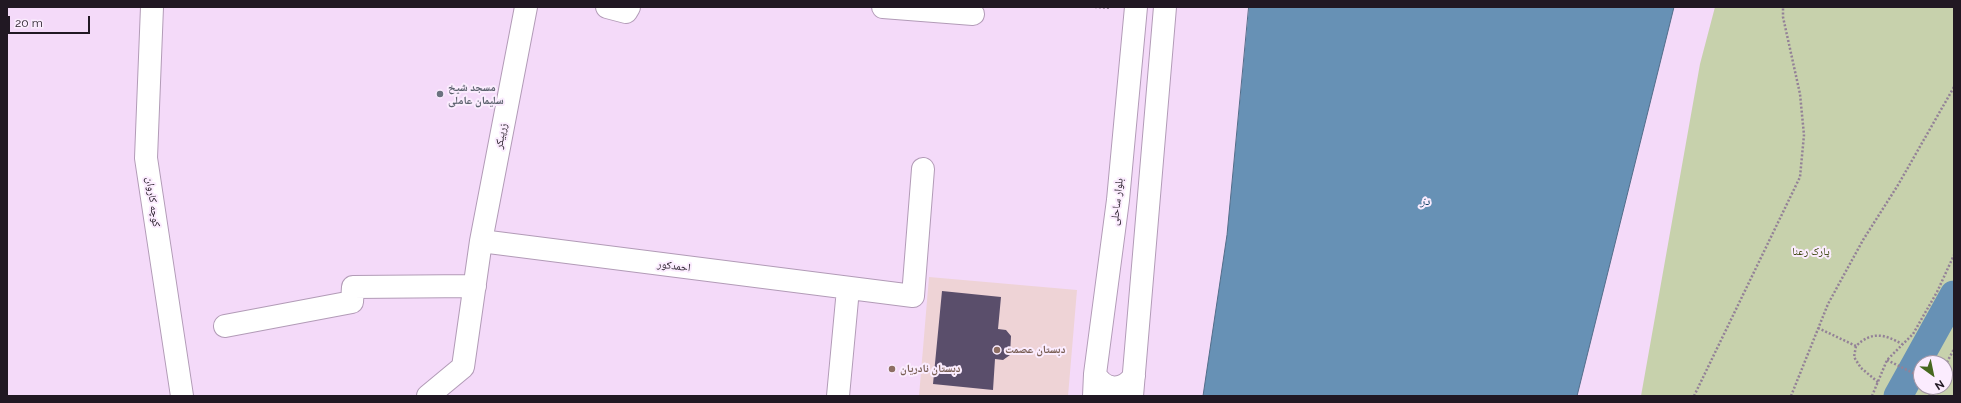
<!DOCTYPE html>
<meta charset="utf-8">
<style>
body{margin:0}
#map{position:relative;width:1961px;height:403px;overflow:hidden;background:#f4daf9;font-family:Raleway,sans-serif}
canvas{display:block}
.frame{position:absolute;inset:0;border:8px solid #211823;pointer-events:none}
.north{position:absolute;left:1913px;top:355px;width:40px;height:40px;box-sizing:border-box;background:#fbecfe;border:1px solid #a497a6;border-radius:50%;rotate:147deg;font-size:11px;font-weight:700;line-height:16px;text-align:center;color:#211823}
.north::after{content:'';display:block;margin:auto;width:14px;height:18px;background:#46681f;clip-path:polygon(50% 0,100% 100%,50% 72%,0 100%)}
.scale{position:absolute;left:8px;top:16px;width:82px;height:18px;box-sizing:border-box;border:2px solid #211823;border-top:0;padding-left:5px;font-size:12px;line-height:14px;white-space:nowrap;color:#211823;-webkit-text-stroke:3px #fbecfe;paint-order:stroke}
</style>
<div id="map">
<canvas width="1961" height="403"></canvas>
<div class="frame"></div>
<div class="north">N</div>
<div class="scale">20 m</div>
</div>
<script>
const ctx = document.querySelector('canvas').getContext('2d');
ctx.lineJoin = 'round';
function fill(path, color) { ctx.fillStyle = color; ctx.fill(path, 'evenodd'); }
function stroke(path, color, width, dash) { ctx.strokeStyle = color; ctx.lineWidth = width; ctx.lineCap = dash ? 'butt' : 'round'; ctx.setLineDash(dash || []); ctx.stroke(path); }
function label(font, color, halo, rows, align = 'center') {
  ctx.font = font + ' Raleway,"Noto Naskh Arabic",sans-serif'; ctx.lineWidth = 4; ctx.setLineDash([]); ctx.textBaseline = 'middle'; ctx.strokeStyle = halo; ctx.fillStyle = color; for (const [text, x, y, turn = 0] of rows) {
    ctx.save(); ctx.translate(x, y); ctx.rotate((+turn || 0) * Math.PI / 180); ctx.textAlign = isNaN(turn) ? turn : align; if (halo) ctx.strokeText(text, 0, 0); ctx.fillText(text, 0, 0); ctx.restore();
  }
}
fill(new Path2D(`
 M929 277 1077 290 1068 396H919Z`), '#eed3d6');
fill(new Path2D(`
 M1715 7H1954V396H1641L1700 64ZM1921 363H1945V387H1921Z`), '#c7d1ac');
const water = new Path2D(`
 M1249 7H1674L1577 396H1203L1227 235Z`);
fill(water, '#6791b5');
stroke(water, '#526d89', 1);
stroke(new Path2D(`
 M1898 396 1954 295`), '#6791b5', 29);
fill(new Path2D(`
 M942 291 1001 297 998 329 1006 330 1011 336 1010 355 1003 360 995 359 993 390 933 384Z`), '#5a4e6b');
const minor = new Path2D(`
 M152 7 146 158 182 396
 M607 7 626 12 629 7
 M883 7 973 14
 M481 241 913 296 923 169
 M225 326 352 302 353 287 475 286
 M428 396 463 367 481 241 526 7
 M838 396 848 289`);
const major = new Path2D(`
 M1095 374C1104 391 1123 392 1134 376
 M1094 396 1095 374 1118 200 1136 7
 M1132 396 1165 7`);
stroke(minor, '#b29bb7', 24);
stroke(major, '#b29bb7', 24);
stroke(new Path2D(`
 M1095 7 1111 8
 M1818 328 1856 346
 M1887 360 1921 377
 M1945 366 1954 349
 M1945 368 1954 374
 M1878 382 1861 368 1854 357 1856 346C1872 331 1884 334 1902 344
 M1694 396 1800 177 1804 135 1800 94 1783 17V7
 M1791 396 1828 304 1863 240 1898 185 1954 87
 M1872 396 1887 360 1913 334 1937 292 1954 255
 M1929 396 1934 387`), '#938197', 2.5, [2, 2]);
stroke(minor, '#fff', 22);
stroke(major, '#fff', 22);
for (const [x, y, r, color] of [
 [440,94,4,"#6b7280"],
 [997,350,4,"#8d6e63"],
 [892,369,4,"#8d6e63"]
]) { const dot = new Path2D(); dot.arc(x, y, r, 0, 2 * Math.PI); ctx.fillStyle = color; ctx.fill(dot); stroke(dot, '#fbecfe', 1.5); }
label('bold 11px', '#5b616d', '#fbecfe', [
 ["مسجد شیخ",448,88],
 ["سلیمان عاملی",448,101]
], 'left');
label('11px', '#211823', '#fbecfe', [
 ["زرپیکر",501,136,-79],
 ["کوچه کاروان",153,202,82],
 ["بلوار ساحلی",1117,202,-84],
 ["احمدکور",674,266,7]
]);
label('11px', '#323d00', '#fbecfe', [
 ["پارک رعنا",1811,252]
]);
label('bold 11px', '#785e54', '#fbecfe', [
 ["دبستان عصمت",1005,350],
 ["دبستان نادریان",900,369]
], 'left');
label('italic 12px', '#0e4064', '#fbecfe', [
 ["دز",1425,201]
]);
</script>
